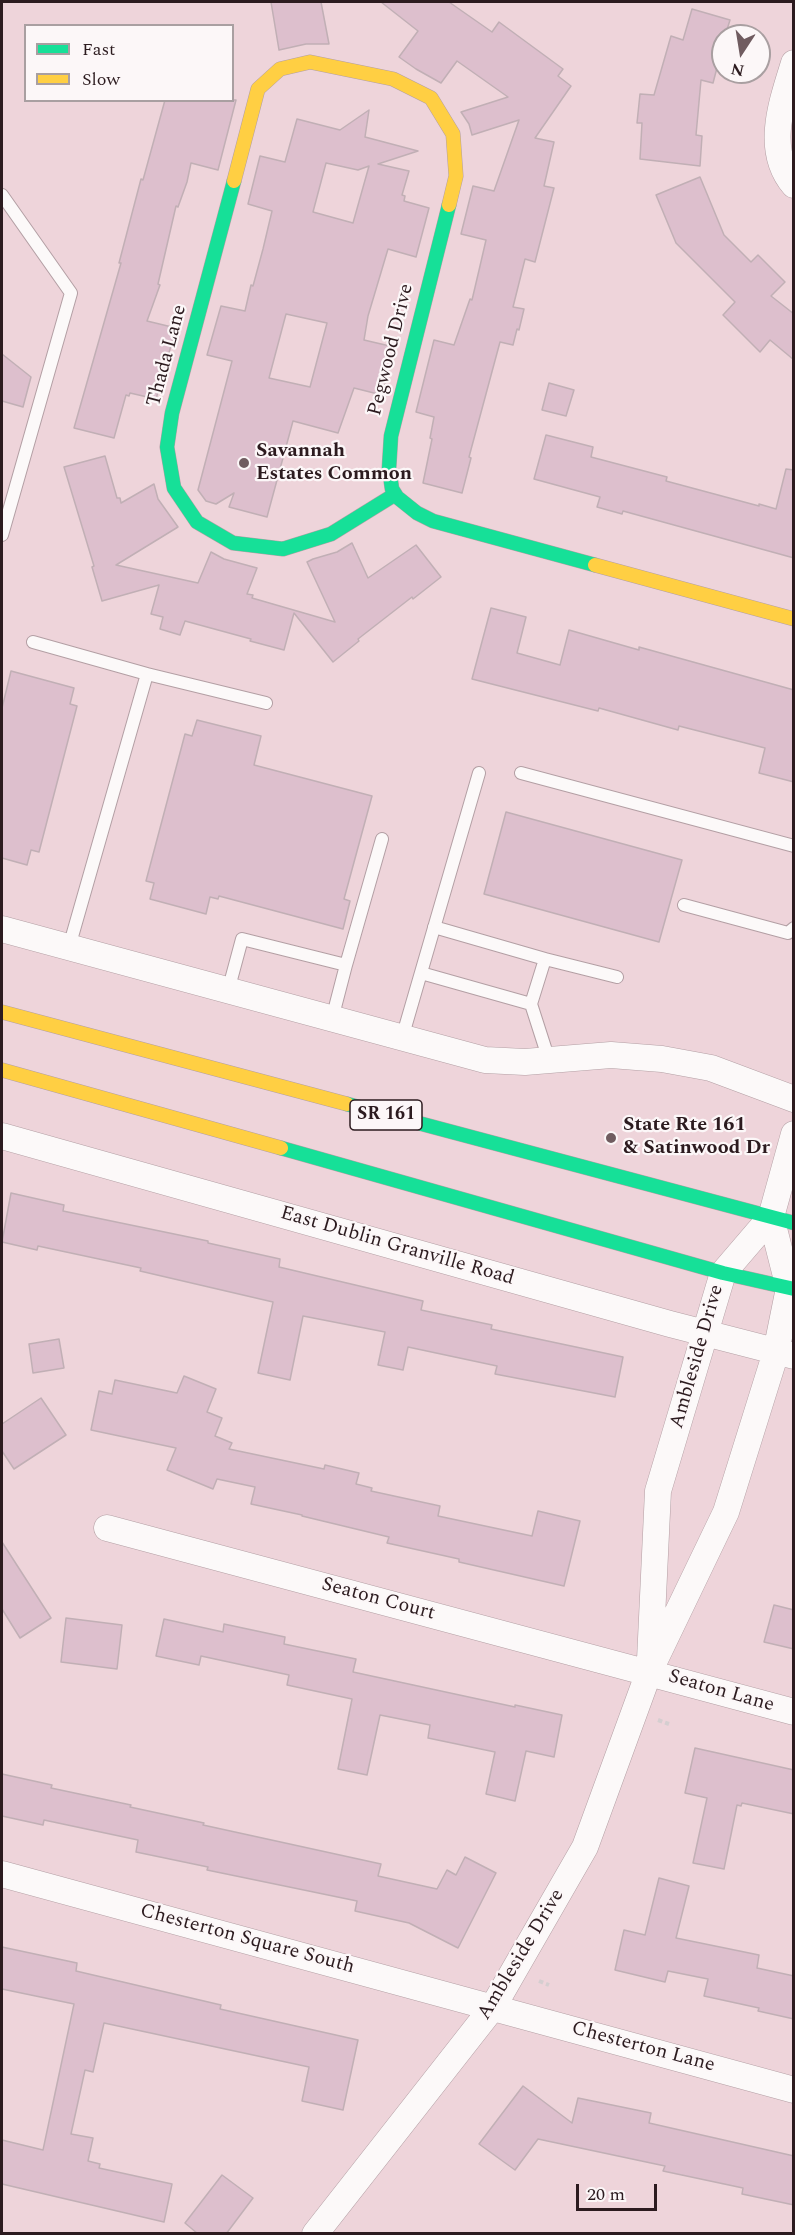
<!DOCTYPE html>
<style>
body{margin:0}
#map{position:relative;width:795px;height:2235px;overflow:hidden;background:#eed4da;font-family:Spectral,serif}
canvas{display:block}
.frame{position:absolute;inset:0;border:3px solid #2c1b1f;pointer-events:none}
.legend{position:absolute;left:24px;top:24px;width:210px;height:78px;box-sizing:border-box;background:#fcf7f8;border:2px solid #a99fa1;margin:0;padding:8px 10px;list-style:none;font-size:18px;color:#2c1b1f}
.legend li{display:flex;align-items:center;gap:12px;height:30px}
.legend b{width:30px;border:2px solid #a99fa1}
.north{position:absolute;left:711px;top:24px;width:60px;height:60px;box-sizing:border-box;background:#fcf7f8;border:2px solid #a99fa1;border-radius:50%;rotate:192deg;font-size:16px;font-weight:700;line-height:24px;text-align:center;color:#2c1b1f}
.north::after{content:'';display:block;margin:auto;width:21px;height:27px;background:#705c60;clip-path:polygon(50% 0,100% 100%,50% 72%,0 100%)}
.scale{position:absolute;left:576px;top:2184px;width:81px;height:27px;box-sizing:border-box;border:3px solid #2c1b1f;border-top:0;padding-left:8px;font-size:18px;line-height:21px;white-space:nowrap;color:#2c1b1f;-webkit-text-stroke:4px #fcf7f8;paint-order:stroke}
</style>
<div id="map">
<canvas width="795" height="2235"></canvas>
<div class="frame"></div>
<ul class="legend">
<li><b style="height:8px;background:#16e098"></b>Fast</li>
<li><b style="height:8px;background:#ffcf43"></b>Slow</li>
</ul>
<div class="north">N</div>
<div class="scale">20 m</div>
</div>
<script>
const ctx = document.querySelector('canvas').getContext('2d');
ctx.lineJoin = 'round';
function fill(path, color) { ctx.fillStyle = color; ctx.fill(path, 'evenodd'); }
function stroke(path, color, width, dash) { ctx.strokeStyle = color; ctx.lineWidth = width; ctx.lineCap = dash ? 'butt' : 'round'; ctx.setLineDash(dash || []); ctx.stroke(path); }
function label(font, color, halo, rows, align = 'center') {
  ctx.font = font + ' Spectral,serif'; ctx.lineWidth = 4.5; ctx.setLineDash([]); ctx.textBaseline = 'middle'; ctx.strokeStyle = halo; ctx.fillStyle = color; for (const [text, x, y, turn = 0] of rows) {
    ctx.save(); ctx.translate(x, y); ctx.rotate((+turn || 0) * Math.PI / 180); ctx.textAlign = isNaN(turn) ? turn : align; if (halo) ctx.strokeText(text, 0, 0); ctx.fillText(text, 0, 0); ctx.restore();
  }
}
const building = new Path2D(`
 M271 2H321L329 44H306L279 50Z
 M381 2H449L492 32 499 22 563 69 558 76 571 86 535 138 554 142 544 186 554 188 535 262 525 259 513 307 524 309 519 330 517 329 513 345 500 342 469 457 471 458 462 493 423 483 432 439 430 438 434 417 416 412 434 340 454 345 470 299 472 300 480 266 486 240 461 234 473 186 494 191 519 120 472 135 469 124 461 112 508 97 457 61 441 83 416 69 399 57 418 31Z
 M692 9 730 20 725 36H723V45L713 83 701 80 696 135 702 136 700 166 640 159 642 123H637L640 94 654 95 671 36 683 40Z
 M165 100H236L218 170 191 163 187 182 178 207 176 206 158 284 160 285 147 321 176 328 156 399 130 393 129 396 126 395 114 438 74 428 121 263H119L141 179 143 180Z
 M369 110 365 137 418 151 378 164 409 171 402 195 405 196 404 201 429 208 416 257 388 249 368 316 364 340 394 347 382 395 354 388 338 433 293 421 267 517 229 507 234 493 216 504 206 501 198 490 232 361 207 355 221 306 245 311 251 285 253 286 263 249 272 211 248 204 260 156 285 162 297 119 340 130ZM326 163 358 170 369 166 353 223 313 212ZM286 314 327 323 310 387 269 378Z
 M700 177 724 235 751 262 758 255 785 282 771 296 794 314V360L770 340 760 352 723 315 735 302 676 243 656 195Z
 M2 354 31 377 23 407 2 401Z
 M549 383 574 390 566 416 542 410Z
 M546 435 593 447 591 457 667 477 666 481 759 506V504L776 509 786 469 794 470V558L623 511 622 514 597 507 600 497 534 479Z
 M105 456 117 498H120L121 503 154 484 158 499 178 527 116 565 198 583 211 552 224 559 257 568 247 594 253 595 252 598 335 622 307 562 313 559 337 552 352 543 368 578 416 545 441 577 413 599 412 597 358 639 359 641 333 662 294 613 284 650 250 641 251 639 185 621 180 635 160 629 163 617 151 614 159 585 102 601 92 567 94 566 64 467Z
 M491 608 526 617 517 653 560 665 569 630 639 650V647L794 690V782L759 773 765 748 679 726 678 730 599 708 598 711 472 679Z
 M11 671 74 688 70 704 77 706 39 852 31 850 27 865 2 858V708Z
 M197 720 261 736 254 765 372 796 344 899 350 901 343 929 219 896 218 899 210 897 206 914 150 899 154 883 146 881 185 734 192 736Z
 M506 812 682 860 659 942 484 894Z
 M11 1193 64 1205 63 1211 208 1241V1243L280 1259 279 1267 423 1301 421 1310 492 1325 491 1329 623 1357 615 1397 495 1374 497 1366 408 1347 403 1370 378 1365 385 1332 303 1316 290 1380 258 1373 273 1302 140 1271 141 1268 38 1246 37 1250 2 1242Z
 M59 1339 64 1368 33 1373 29 1344Z
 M184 1376 216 1389 207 1412 222 1418 215 1436 232 1443 229 1449 324 1469 325 1465 359 1473 356 1484 372 1488 371 1491 440 1506 438 1516 532 1536 538 1511 580 1521 564 1586 459 1562V1559L387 1543 389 1537 302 1516V1515L251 1504 255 1487 217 1479 213 1489 167 1470 176 1448 91 1430 99 1391 112 1394 115 1380 177 1393Z
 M41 1398 66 1435 14 1469 2 1451V1424Z
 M2 1542 51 1618 20 1638 2 1609Z
 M774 1605 794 1610V1649L764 1642Z
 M66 1618 122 1625 117 1669 61 1662Z
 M164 1619 223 1632 224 1624 285 1637 284 1644 356 1659 353 1672 515 1707V1705L562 1715 554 1757 526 1751 515 1801 486 1794 495 1752 428 1738 430 1725 380 1715 367 1775 338 1769 352 1699 287 1685 289 1675 201 1656 199 1665 156 1656Z
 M695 1748 794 1770V1814L742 1803 741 1806 737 1805 724 1869 693 1863 707 1798 685 1793Z
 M2 1774 52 1785 51 1788 131 1805 130 1807 204 1823 203 1825 381 1864 378 1876 437 1889 447 1870 456 1875 465 1857 496 1873 458 1948 409 1923 355 1911 357 1901 207 1870 208 1867 136 1852 138 1840 44 1820 43 1825 2 1816Z
 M659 1878 689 1886 676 1938 759 1955 757 1968 794 1976V2019L758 2011 759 2008 704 1996 708 1979 668 1971 665 1982 615 1970 624 1930 645 1935Z
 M2 1947 77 1963 76 1971 221 2005 220 2009 358 2040 343 2110 302 2101 309 2067 104 2023 93 2072 85 2070 71 2134 93 2138 88 2161 100 2164 99 2168 172 2184 164 2222 2 2184V2140L43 2150 74 2004 2 1989Z
 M523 2086 572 2123 578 2098 651 2113 649 2123 794 2156V2205L742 2194 743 2188 663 2171 665 2166 538 2139 515 2170 479 2144Z
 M222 2175 253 2198 226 2234H198L185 2223Z`);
fill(building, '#ddbfcd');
stroke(building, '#c1afb5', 1.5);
const lane = new Path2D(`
 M2 195 71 293 2 535
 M33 642 147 674
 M521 773 794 846
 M684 905 788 933 794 928
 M434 927 545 959
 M69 947 147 674 266 703
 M346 965 382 839
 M421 973 531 1004
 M228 991 242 939 346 965 332 1019
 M402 1038 479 773
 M549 1060 531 1004 545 959 617 977`);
const street = new Path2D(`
 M794 63C782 102 764 150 794 185
 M2 929 485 1060 525 1062 611 1055 662 1059 711 1068 794 1099
 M2 1136 670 1324 794 1356
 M107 1528 794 1712
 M650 1660 658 1491 723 1273 771 1217 794 1134
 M2 1874 794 2090
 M315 2234 493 2007 585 1847 649 1672 726 1512 776 1352 789 1288 771 1217`);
const fast = new Path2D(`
 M234 181 172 413 167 447 174 488 197 522 233 543 283 549 331 534 394 495
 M449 205 391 436 389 468 392 489 397 497 417 513 433 521 595 565
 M347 1104 794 1223
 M281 1148 723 1273 794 1289`);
const slow = new Path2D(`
 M234 181 258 89 280 69 310 62 393 79 431 98 453 134 456 176 449 205
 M595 565 794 619
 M2 1012 347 1104
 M2 1070 281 1148`);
stroke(lane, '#b39fa4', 14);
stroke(street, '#b39fa4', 27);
stroke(fast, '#b39fa4', 15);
stroke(slow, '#b39fa4', 15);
stroke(new Path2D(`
 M658 1720 669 1724
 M539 1981 549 1985`), '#d5ced0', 4, [4.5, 3]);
stroke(lane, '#fcf9f9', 12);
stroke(street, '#fcf9f9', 26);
stroke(fast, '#16e098', 14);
stroke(slow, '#ffcf43', 14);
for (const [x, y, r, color] of [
 [244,463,6,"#705c60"],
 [611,1138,6,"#705c60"]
]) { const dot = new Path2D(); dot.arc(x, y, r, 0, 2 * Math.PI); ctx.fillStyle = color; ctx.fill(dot); stroke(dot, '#fcf7f8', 2); }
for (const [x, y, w] of [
 [386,1115,72]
]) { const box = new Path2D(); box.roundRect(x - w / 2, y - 15, w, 30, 4.5); ctx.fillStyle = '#fcf7f8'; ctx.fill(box); stroke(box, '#2c1b1f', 1.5); }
label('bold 18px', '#2c1b1f', null, [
 ["SR 161",386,1115]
]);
label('20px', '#2c1b1f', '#fcf7f8', [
 ["Pegwood Drive",392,350,-76],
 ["Thada Lane",168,356,-75],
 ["East Dublin Granville Road",397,1247,16],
 ["Ambleside Drive",698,1357,-74],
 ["Seaton Court",378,1600,15],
 ["Seaton Lane",721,1692,16],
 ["Chesterton Square South",247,1940,15],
 ["Ambleside Drive",522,1955,-59],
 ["Chesterton Lane",643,2048,15]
]);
label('bold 20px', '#2c1b1f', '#fcf7f8', [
 ["Savannah",256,452],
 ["Estates Common",256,475],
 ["State Rte 161",623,1126],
 ["& Satinwood Dr",623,1149]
], 'left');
</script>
